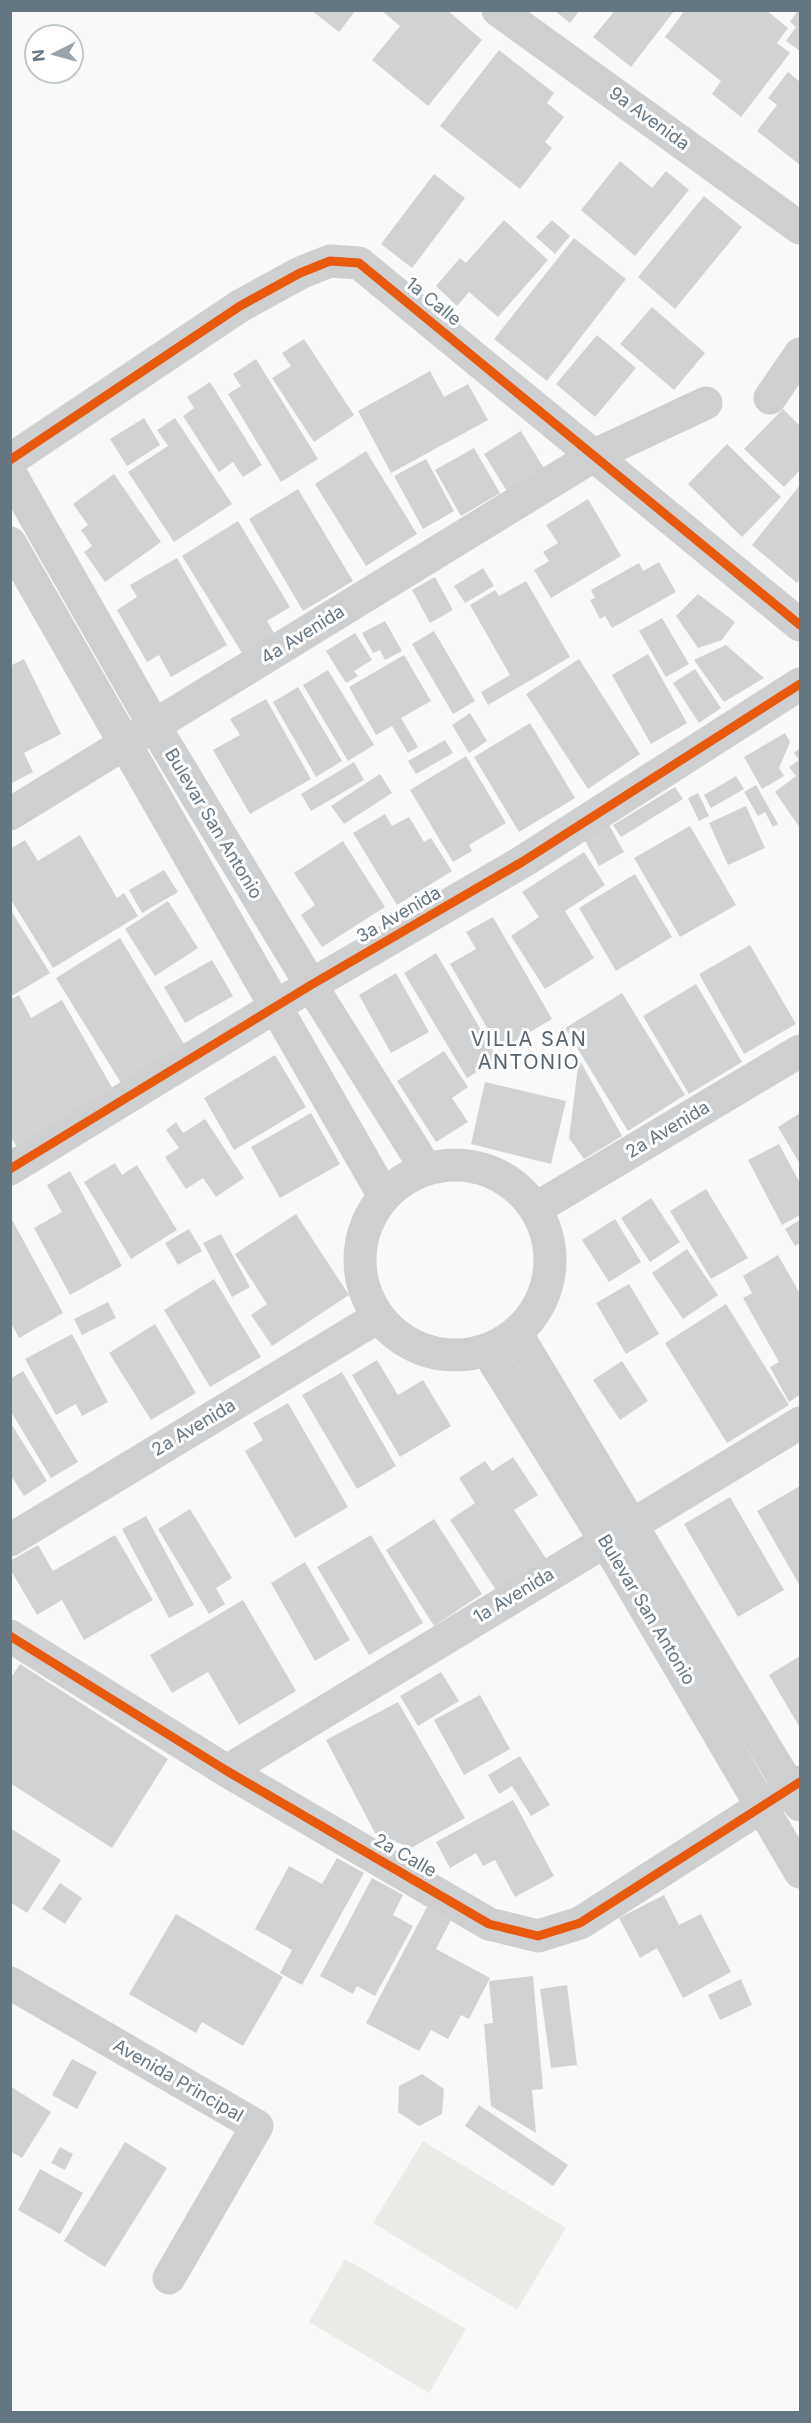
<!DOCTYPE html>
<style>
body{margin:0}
#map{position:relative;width:811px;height:2423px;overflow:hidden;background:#f9f9f9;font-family:Inter,sans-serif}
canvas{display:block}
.frame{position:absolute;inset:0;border:12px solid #657683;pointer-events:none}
.north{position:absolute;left:24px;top:24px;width:60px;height:60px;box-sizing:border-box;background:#fff;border:2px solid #c1c8cd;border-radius:50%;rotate:264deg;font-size:16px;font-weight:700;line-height:24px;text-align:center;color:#657683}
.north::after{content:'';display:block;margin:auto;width:21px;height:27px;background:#99a4ac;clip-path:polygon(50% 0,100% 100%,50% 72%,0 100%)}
</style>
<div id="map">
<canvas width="811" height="2423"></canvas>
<div class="frame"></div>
<div class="north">N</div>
</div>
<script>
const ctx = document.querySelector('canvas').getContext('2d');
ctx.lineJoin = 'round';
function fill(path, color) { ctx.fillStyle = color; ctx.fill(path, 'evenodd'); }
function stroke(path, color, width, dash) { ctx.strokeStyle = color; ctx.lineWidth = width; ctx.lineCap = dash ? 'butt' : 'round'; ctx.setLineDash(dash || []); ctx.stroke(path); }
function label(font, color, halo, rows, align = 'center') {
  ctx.font = font + ' Inter,sans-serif'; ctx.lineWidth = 6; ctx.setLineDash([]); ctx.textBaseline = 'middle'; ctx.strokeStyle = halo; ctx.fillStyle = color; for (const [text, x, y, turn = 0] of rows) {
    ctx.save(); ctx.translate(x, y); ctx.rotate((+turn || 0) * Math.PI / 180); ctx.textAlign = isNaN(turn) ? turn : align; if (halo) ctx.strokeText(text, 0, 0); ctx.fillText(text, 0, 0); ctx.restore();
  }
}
fill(new Path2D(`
 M423 2141 566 2228 517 2310 373 2223Z
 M345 2259 466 2329 429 2393 309 2322Z`), '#e8ebe6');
fill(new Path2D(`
 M311 10H356L339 32Z
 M381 10H447L482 40 428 106 372 60 400 26Z
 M554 10H580L570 23Z
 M610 10H675L631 67 593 37 613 13Z
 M685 10H766L788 28 777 43 790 53 741 117 712 94 721 81 665 37Z
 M798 10H800V51L786 41 796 27 790 22Z
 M499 50 554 93 547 103 564 117 545 142 552 148 520 189 440 126Z
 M788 72 800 82V165L757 131 777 105 768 98Z
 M620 161 652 188 666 171 689 190 635 256 581 210Z
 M434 174 465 198 412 268 381 244Z
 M704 196 742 227 675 309 638 277Z
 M504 220 548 260 498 317 469 292 457 306 436 286 460 258 466 263Z
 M552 220 570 236 555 254 536 237Z
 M574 238 626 279 547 381 494 339Z
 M652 307 705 353 674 390 620 344Z
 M597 335 636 368 595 417 556 384Z
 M304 339 354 415 314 442 272 378 291 366 282 353Z
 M256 359 318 459 281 482 228 394 241 386 233 374Z
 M430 371 444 397 468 384 488 420 391 473 358 411Z
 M210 382 262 465 243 477 233 462 219 472 183 416 194 408 187 397Z
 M783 409 800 426V470L784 487 744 449Z
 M144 418 160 445 127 466 110 439Z
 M175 418 232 504 174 542 128 472 168 446 157 430Z
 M521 431 545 470 508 493 484 454Z
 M727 444 781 497 742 537 688 484Z
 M474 448 500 493 461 516 435 470Z
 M366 451 417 534 366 566 315 484Z
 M426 459 454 511 423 529 394 476Z
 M114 474 161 542 105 582 84 552 92 546 81 530 88 525 73 504Z
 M800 485V579L797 583 752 545Z
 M298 489 353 581 303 611 249 519Z
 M588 499 621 556 551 598 534 570 549 561 543 552 558 543 546 525Z
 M238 521 290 607 267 621 274 633 242 653 182 556Z
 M177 558 227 645 171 677 159 655 147 662 117 610 137 597 130 585Z
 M659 562 676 592 612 628 605 616 600 619 590 600 595 598 591 590 639 563 643 571Z
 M483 568 494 586 465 603 454 586Z
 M435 577 453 610 430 623 412 590Z
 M526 581 570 657 488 705 481 692 510 675 470 605 495 590 499 596Z
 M698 594 735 622 722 640 698 648 676 616Z
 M662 618 689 664 666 677 639 631Z
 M385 621 402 651 385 660 380 650 373 653 362 633Z
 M434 631 475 701 453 714 412 644Z
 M355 633 372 660 354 671 358 676 346 683 326 651Z
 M726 645 764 678 724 702 694 660Z
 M648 654 687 723 651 744 612 675Z
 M404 655 431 701 401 718 418 747 408 753 392 726 376 735 349 687Z
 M24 659 61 734 24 753 33 772 10 784V666Z
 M579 659 640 754 588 789 526 694Z
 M695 669 721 708 699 723 673 683Z
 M328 670 374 745 348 761 303 685Z
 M298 687 342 761 316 777 273 702Z
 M266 699 311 779 250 814 213 750 240 735 230 719Z
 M470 713 487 741 469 753 452 725Z
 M530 723 575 798 519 832 474 757Z
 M785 733 790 742 779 768 784 776 762 789 744 757Z
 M445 740 453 753 416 774 408 761Z
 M800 748V828L775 792 796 776 789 767 799 760 794 753Z
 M466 756 506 823 469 845 472 851 453 862 410 790Z
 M354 762 364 780 311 811 301 794Z
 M380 774 392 793 344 824 331 806Z
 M736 776 744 789 711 808 704 795Z
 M756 785 778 824 773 827 765 812 758 816 744 792Z
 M675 787 683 799 621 837 613 825Z
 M698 793 709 816 699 821 688 798Z
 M746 806 765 848 728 865 709 823Z
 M385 814 392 826 409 817 424 842 431 838 452 871 397 905 353 833Z
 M609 825 624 852 599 866 584 839Z
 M690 826 736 905 680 937 634 858Z
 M80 835 117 898 124 893 138 916 53 968 10 898V849L25 840 38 861Z
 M343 841 385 907 322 947 301 915 315 905 294 873Z
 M584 852 605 885 565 911 594 958 545 989 511 936 539 917 522 892Z
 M164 870 178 892 142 913 129 890Z
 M635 874 672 937 616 971 579 908Z
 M168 901 198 948 155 976 125 929Z
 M10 909 50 973 10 997Z
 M493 917 552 1019 500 1050 450 964 476 949 466 932Z
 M120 938 184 1044 121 1083 56 978Z
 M750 945 796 1024 744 1054 699 974Z
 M436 953 498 1059 467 1078 404 973Z
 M212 960 233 996 185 1023 164 987Z
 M396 973 429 1032 391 1053 359 995Z
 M696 984 742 1062 689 1094 643 1016Z
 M622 993 685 1095 628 1131 565 1028Z
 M19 995 31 1018 62 1000 114 1091 17 1147 10 1135V1000Z
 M444 1051 468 1087 452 1098 468 1122 436 1142 397 1081Z
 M275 1055 306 1107 234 1150 204 1098Z
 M579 1059 622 1136 584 1159 569 1138Z
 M485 1082 566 1101 551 1164 471 1144Z
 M311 1113 340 1164 280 1198 251 1147Z
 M800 1113V1164L778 1127Z
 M205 1119 244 1178 216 1197 203 1178 186 1189 165 1157 179 1148 166 1130 176 1122 183 1133Z
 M779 1144 800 1183V1215L782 1225 748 1160Z
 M115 1163 122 1175 137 1165 177 1230 131 1259 84 1182Z
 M70 1171 122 1266 70 1295 34 1228 62 1212 47 1185Z
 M706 1189 748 1258 711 1279 670 1211Z
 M651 1198 680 1242 650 1262 621 1218Z
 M296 1214 349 1295 272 1346 251 1315 267 1304 235 1254Z
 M10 1216 63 1313 19 1338 10 1321Z
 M615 1219 641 1262 609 1282 582 1240Z
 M800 1220V1243L795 1246 785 1229Z
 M189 1229 202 1251 178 1265 165 1243Z
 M221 1234 250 1287 232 1297 203 1243Z
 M687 1249 718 1295 683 1319 652 1273Z
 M778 1255 800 1294V1395L789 1402 770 1367 779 1362 743 1298 752 1293 743 1276Z
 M214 1279 261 1357 210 1387 164 1310Z
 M629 1284 659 1334 626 1354 596 1303Z
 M108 1302 116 1318 82 1335 74 1319Z
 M726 1304 789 1405 727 1443 665 1343Z
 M155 1324 196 1393 151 1420 109 1353Z
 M72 1334 108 1402 82 1416 76 1404 56 1415 25 1359Z
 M377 1360 398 1395 423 1380 451 1426 400 1457 352 1375Z
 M622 1361 648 1401 620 1420 593 1380Z
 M23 1371 78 1462 51 1478 10 1410V1379Z
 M342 1372 396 1466 357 1489 302 1395Z
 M288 1403 348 1507 295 1538 245 1451 263 1440 253 1423Z
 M10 1422 47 1481 24 1496 10 1474Z
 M513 1457 538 1495 514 1510 547 1560 498 1593 450 1520 475 1503 459 1478 485 1461 492 1471Z
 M800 1486V1586L757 1511Z
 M730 1497 784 1590 738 1617 684 1524Z
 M190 1509 232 1578 216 1588 225 1604 209 1614 158 1529Z
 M146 1516 194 1605 169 1618 122 1529Z
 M434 1519 482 1594 434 1626 386 1550Z
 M115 1535 153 1600 84 1640 62 1600 37 1615 10 1569V1561L38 1545 53 1571Z
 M371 1535 423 1623 369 1655 317 1567Z
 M305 1562 350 1640 315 1661 271 1583Z
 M243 1600 296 1691 239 1725 208 1672 172 1693 150 1655Z
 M800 1656V1728L769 1675Z
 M20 1664 168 1759 112 1848 10 1783V1679Z
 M441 1672 459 1701 418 1726 400 1696Z
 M480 1695 510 1749 464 1775 434 1720Z
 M398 1702 465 1818 411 1848 375 1833 326 1740Z
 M520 1756 550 1805 531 1816 512 1786 499 1794 488 1775Z
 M513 1800 554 1876 515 1897 495 1860 483 1866 476 1853 450 1868 436 1842Z
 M10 1828 61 1860 27 1913 10 1902Z
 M337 1858 364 1873 302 1985 280 1973 292 1950 255 1929 289 1866 322 1884Z
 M372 1878 403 1895 393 1915 413 1926 375 1996 357 1986 353 1994 320 1976Z
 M60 1883 82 1898 65 1924 42 1909Z
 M664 1895 679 1925 701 1914 731 1972 683 1998 657 1948 640 1958 619 1918Z
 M427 1907 451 1920 436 1949 490 1978 469 2019 461 2015 448 2039 431 2030 419 2051 366 2023Z
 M176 1914 283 1977 243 2046 202 2022 196 2033 129 1994Z
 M533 1976 543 2089 532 2090 536 2133 491 2106 484 2024 493 2023 489 1981Z
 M741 1979 752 2005 720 2020 708 1995Z
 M567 1985 577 2065 551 2068 540 1989Z
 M72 2059 97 2072 77 2109 52 2095Z
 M422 2074 444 2089 442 2114 419 2126 398 2112 399 2086Z
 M10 2086 51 2112 22 2158 10 2151Z
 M479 2105 568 2165 553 2186 465 2126Z
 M125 2142 167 2168 105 2267 64 2241Z
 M60 2147 73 2154 65 2170 51 2163Z
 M40 2169 83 2193 60 2234 18 2210Z`), '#d0d2d3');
stroke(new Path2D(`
 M498 10 800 228
 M770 398 800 354
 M10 460 240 306 300 273 330 261 359 263 800 625
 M10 473 155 727 311 985 420 1159 423 1170
 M10 543 384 1196
 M10 814 595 455 706 403
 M360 1260a95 95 0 1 1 190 0a95 95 0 1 1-190 0Z
 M10 1169 311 985 522 862 800 684
 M535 1209 800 1051
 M516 1333 800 1805
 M487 1350 605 1540 800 1872
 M10 1540 378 1317
 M10 1636 227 1771 489 1924 538 1936 580 1923 800 1782
 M227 1771 800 1423
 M10 1983 257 2126 169 2278`), '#cecfd0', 33);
stroke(new Path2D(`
 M10 460 240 306 300 273 330 261 359 263 800 625
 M10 1169 311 985 522 862 800 684
 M10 1636 227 1771 489 1924 538 1936 580 1923 800 1782`), '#e8590c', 9);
label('18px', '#657683', '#fff', [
 ["9a Avenida",649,119,36],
 ["1a Calle",433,302,39],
 ["4a Avenida",303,635,-32],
 ["Bulevar San Antonio",213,824,59],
 ["3a Avenida",399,915,-30],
 ["2a Avenida",668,1130,-31],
 ["2a Avenida",194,1428,-31],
 ["1a Avenida",514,1596,-31],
 ["Bulevar San Antonio",646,1610,59],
 ["2a Calle",405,1856,30],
 ["Avenida Principal",178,2081,30]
]);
ctx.letterSpacing = '1.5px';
label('20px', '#57646e', '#fff', [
 ["VILLA SAN",529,1040],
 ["ANTONIO",529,1063]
]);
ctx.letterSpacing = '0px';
</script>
